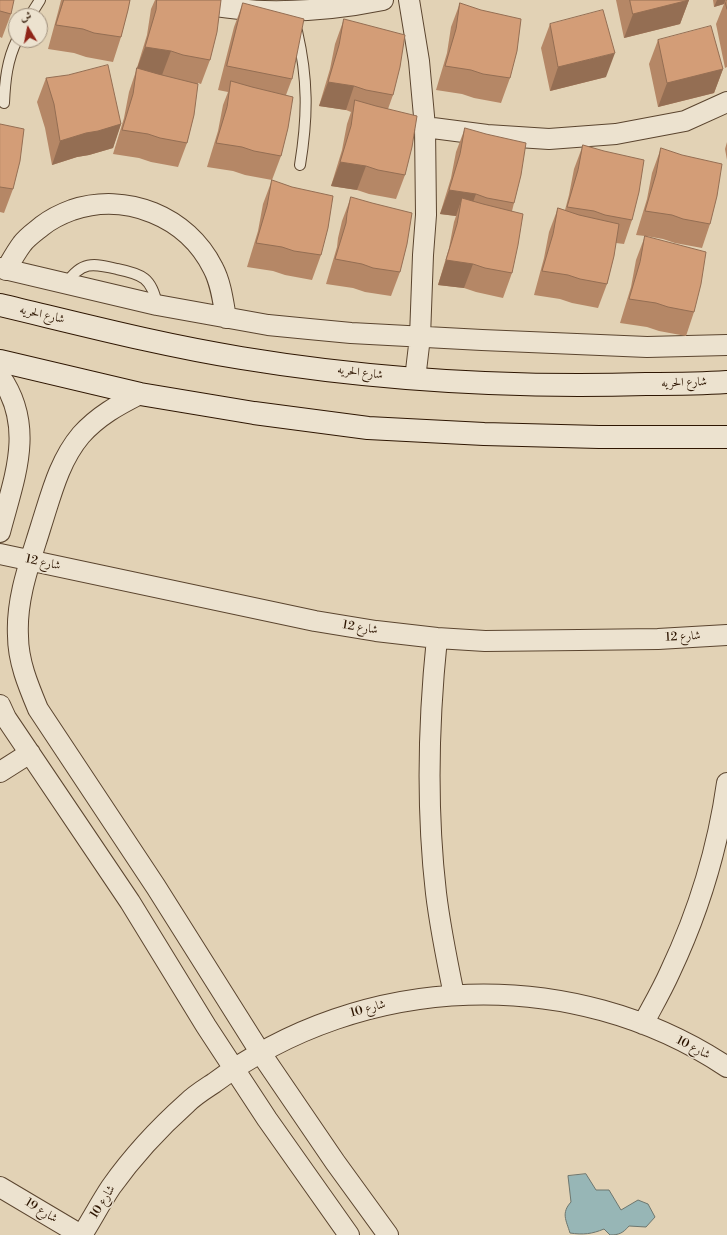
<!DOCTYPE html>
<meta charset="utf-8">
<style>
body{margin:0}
#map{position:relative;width:727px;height:1235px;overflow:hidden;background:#e2d2b5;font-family:"Libre Bodoni",Amiri,serif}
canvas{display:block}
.north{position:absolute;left:8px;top:8px;width:40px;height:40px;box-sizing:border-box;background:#ece2cf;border:1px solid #a0907d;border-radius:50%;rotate:350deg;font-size:11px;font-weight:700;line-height:16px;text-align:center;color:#2e1602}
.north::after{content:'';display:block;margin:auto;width:14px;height:18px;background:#8f2418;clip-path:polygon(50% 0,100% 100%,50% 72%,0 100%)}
</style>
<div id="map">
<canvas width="727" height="1235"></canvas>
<div class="north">ش</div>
</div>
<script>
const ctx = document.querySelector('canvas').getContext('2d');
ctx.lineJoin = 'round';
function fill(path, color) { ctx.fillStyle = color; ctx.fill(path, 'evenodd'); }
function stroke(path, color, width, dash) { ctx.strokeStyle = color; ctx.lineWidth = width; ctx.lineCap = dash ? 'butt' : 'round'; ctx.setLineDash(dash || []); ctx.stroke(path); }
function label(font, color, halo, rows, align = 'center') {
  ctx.font = font + ' "Libre Bodoni",Amiri,serif'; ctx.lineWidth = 3; ctx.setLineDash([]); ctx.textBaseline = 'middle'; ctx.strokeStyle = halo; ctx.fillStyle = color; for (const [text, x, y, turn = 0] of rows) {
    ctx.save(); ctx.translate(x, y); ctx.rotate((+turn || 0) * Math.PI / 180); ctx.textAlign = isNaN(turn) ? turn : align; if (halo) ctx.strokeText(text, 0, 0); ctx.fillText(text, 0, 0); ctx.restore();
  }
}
const water = new Path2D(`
 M586 1174 596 1190H609L621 1210 638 1200 648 1204 655 1217 646 1227 629 1226C623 1233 619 1235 610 1235L604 1229C592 1234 583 1235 570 1233 566 1220 561 1213 571 1202L568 1176Z`);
fill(water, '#97b6b6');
stroke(water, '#6d766e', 1);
const service = new Path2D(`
 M30 16 40 0
 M297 31C308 79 308 116 300 165
 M4 103C5 81 7 60 17 40
 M66 284C81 261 93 263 117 269 142 274 152 278 157 305`);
const minor = new Path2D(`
 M176 0C205 5 235 10 264 11 304 12 344 8 383 0
 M409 0 419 61 425 127 426 215 423 255 420 337 415 379
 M425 127 487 135 549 139 616 134 685 121 727 102
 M0 268 157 305 268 325 309 329 351 333 482 340 647 347 727 345
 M6 270C11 261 16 252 22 244 27 237 36 231 42 226 51 219 61 214 72 210 126 192 187 216 213 268 221 283 223 301 226 318
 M0 376C36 427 14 478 0 532
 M140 394C118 405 98 416 81 435 59 461 51 495 41 526 30 562 16 598 18 636 18 661 28 685 38 709L156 887 260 1052 335 1162 388 1235
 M0 554 315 621 376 631 437 638 485 641 579 640 658 639 727 635
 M437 638C428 725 426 806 436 893 440 927 447 961 454 995
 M0 705 6 718 130 902 206 1026 267 1119 349 1235
 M0 772 30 753
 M643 1024C652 1007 662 990 670 972 698 913 718 847 727 783
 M0 1187 81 1235
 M82 1235C92 1219 101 1202 111 1187 133 1156 159 1128 187 1103 195 1095 205 1089 214 1083 363 972 572 964 727 1067`);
const secondary = new Path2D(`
 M0 305C80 324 160 345 241 358 375 380 511 388 646 384 673 384 700 384 727 382
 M0 361 140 394 254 413 368 428 484 434 599 437H727`);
stroke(service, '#5b452f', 12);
stroke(minor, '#5b452f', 22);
stroke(secondary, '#2e1602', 24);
stroke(service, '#ece2cf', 10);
stroke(minor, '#ece2cf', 20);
stroke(secondary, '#ece2cf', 22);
fill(new Path2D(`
 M0 0 11 14 2 38 0 37Z
 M61 0H130L121 37 113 62 86 57 74 53 48 49 58 12Z
 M155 0H221L210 60 201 84 198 83 187 143 178 167 151 162 139 158 113 154 124 118 129 92 136 71 147 35 151 9Z
 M616 0H689L680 24 624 38Z
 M713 0H727V67L725 68 716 24 724 4 714 7Z
 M243 3 292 79 286 95 281 156 272 180 321 255 312 280 285 275 273 271 247 267 258 231 263 204 272 180 245 175 233 171 207 167 218 131 223 105 228 92 218 90 234 27Z
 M460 3 510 78 501 103 474 98 462 94 436 90 447 53 451 27Z
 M344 19 393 95 388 109 405 175 396 199 369 194 357 190 331 186 342 150 347 124 351 112 346 110 319 106 330 69 335 44Z
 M550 24 606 77 550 91 541 48Z
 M658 40 723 69 714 93 658 107 649 64Z
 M46 78 121 124 113 148 89 155 77 157 52 165 45 128 37 102Z
 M0 124 13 189 4 213 0 212Z
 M465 128 514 203 512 211V273L503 298 476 292 464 288 438 285 449 248 454 222 456 216 440 214 451 178 456 152Z
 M727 142V160L725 149Z
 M583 145 632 220 624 244 616 243 607 284 598 308 572 303 560 299 534 295 544 258 549 232 558 208 565 210 569 195 574 169Z
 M661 148 710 224 702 248 675 243 663 239 646 236 694 312 686 336 659 331 647 327 620 323 631 287 636 260 645 236 636 235 647 199 652 173Z
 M351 197 400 272 391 296 365 292 353 288 326 284 337 247 338 238 342 221Z`), '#b58766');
fill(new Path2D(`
 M689 0 680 24 624 38 633 14Z
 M717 0H727H725L724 4 714 7Z
 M145 47 171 51 162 75 137 71V68L136 71Z
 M615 53 606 77 550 91 558 67Z
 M723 69 714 93 658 107 667 83Z
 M328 82 354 86 346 110 319 106Z
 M121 124 113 148 89 155 77 157 52 165 60 141 86 133Z
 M340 162 366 166 357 190 331 186Z
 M449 190 476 194 467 218 462 198 456 216 440 214Z
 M446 260 473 264 464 288 438 285Z`), '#946e53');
const building = new Path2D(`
 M0 0H14L11 14 0 11Z
 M64 0H130L128 10 121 37 94 33 83 29 56 25Z
 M157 0H221L217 32 210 60 183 55 171 51 145 47 156 10Z
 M630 0H689L633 14Z
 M725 0H727V9Z
 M243 3 304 19 292 79 227 66Z
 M460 3 481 10 521 19 517 51 510 78 483 74 471 70 445 66 456 29Z
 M603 10 615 53 558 67 550 24Z
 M344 19 405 35 400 67 393 95 366 90 354 86 328 82 339 45Z
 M711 26 723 69 667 83 658 40Z
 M108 65 121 124 98 131 86 133 60 141 54 104 46 78 68 75Z
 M137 68 158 74 198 84 194 115 187 143 160 138 148 134 122 130 133 94Z
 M231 81 252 87 293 97 288 128 281 156 254 151 242 147 216 143 227 107Z
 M355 100 376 106 417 116 412 147 405 175 378 170 366 166 340 162 351 126Z
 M0 124 24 129 20 161 13 189 0 187Z
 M465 128 486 134 526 143 521 175 514 203 487 198 476 194 449 190 460 154Z
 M583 145 604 151 644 160 639 192 632 220 605 215 594 211 567 207 578 170Z
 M661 148 682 155 722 164 717 196 710 224 683 219 672 215 645 211 656 174Z
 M272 180 292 187 333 196 328 228 321 255 294 251 282 247 256 243 267 206Z
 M351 197 372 203 412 213 407 244 400 272 373 268 362 264 335 259 346 223 347 214Z
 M462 198 483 204 523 214 518 245 512 273 485 268 473 264 446 260 457 224Z
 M558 208 579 215 619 224 614 256 607 284 580 279 568 275 542 271 553 234Z
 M645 236 706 252 701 284 694 312 668 307 656 303 629 299 640 262Z`);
fill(building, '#d39d77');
stroke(building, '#946e53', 1);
label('12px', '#2e1602', '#ece2cf', [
 ["شارع الحريه",42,315,13],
 ["شارع الحريه",360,373,7],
 ["شارع الحريه",684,383,-2],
 ["شارع 12",43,563,12],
 ["شارع 12",360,628,9],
 ["شارع 12",683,637,-3],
 ["شارع 10",368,1009,-15],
 ["شارع 10",693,1048,27],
 ["شارع 10",103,1202,-58],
 ["شارع 19",41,1211,31]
]);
</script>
